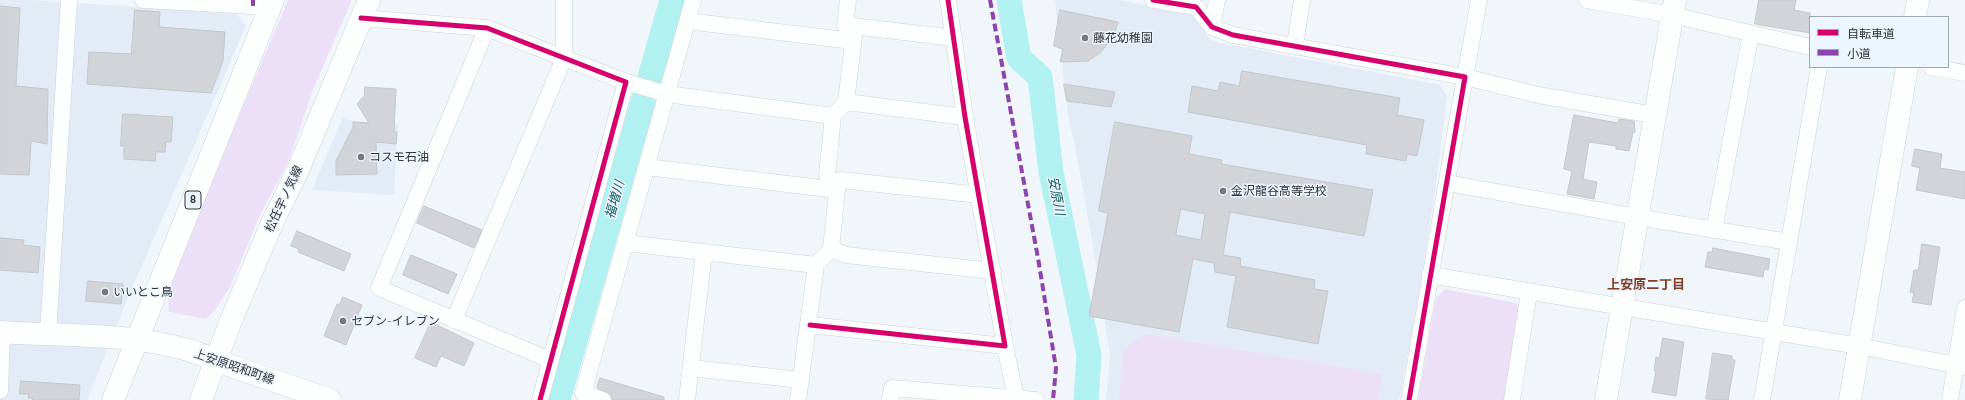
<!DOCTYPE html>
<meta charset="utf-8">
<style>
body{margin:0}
#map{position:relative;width:1965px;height:400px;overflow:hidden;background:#f1f6fb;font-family:Quicksand,"Noto Sans JP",sans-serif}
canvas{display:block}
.legend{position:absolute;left:1809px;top:16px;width:140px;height:52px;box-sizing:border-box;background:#edf5ff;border:1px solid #a1a7af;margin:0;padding:5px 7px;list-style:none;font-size:12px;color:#303337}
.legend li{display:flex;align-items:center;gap:8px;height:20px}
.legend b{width:20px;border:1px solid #a1a7af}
</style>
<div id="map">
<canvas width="1965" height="400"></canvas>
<ul class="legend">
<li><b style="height:5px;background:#d6006c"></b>自転車道</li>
<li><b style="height:5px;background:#8e44ad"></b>小道</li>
</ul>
</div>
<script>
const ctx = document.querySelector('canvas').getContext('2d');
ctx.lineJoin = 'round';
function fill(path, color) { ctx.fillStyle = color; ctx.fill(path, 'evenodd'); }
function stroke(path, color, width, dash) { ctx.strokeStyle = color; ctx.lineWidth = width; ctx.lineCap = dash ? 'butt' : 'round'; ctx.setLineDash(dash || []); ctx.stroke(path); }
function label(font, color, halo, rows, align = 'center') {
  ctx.font = font + ' Quicksand,"Noto Sans JP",sans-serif'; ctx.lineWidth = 3; ctx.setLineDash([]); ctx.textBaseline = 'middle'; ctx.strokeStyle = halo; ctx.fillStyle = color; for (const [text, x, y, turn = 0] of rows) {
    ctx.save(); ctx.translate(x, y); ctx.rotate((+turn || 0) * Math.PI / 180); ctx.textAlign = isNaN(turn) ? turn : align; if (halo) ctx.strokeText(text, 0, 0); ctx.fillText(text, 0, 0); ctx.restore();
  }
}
fill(new Path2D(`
 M0 0H32L237 14 246 26 127 300 87 400H0Z
 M1055 0H1118L1193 13 1211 41 1440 85 1447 96 1437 177 1417 305 1399 400H1106L1110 356 1097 270 1077 156 1068 115Z
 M343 117 353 121 398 124 394 195 312 190Z`), '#e2ebf6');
fill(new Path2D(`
 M288 0H352L313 90 288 163 260 215 230 287 215 310 206 319 169 312 168 298 172 275Z
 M1445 289 1516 303 1520 311 1506 400H1418L1436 298Z
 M1145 334 1382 374 1378 400H1119L1124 349Z`), '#ece0f9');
stroke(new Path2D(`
 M1009 0 1019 58 1040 77 1051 172 1089 355 1086 400
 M558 400 672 0`), '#b1f1f1', 25);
const building = new Path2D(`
 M1759 0H1796L1794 10 1810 13V33L1755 24Z
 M0 6 20 8 16 86 48 89 47 144 31 141 29 175 0 174Z
 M135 10 160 12 159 27 225 32 223 61 211 93 87 84 89 52 131 54Z
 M1060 10 1118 22 1114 36 1101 52 1088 61 1060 62 1063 49 1054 46Z
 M1242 71 1400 98 1397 115 1424 120 1417 156 1407 154 1406 161 1366 154 1367 145 1188 112 1192 86 1218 91 1220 82 1239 86Z
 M1064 84 1115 92 1111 107 1067 101Z
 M365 87 396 89 394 132H397L396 144 376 142 377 174 336 175V161L353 127V122L369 123 357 104 364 96Z
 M123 114 173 117 171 142H166L165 152H156L155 161 124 159V146H121Z
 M1574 115 1618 123 1619 119 1634 121 1635 132H1633L1629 151 1616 149V146L1589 142 1583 179 1597 182 1594 199 1567 194 1572 171 1564 169Z
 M1115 122 1192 136 1189 154 1222 160 1221 164 1373 190 1364 236 1230 212 1223 255 1241 258 1240 266 1315 280 1314 289 1328 291 1318 344 1227 327 1236 276 1215 272 1214 263 1193 259 1179 332 1089 316 1108 213 1099 211ZM1181 209 1205 214 1201 240 1176 235Z
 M1915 149 1942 154 1940 168 1965 172V199L1916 190 1920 168 1912 166Z
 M424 206 482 230 474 248 417 223Z
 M297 231 351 254 344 271 298 252 299 249 291 246Z
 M0 238 24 240 23 245 40 247 38 273 0 270Z
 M1922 244 1940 247 1931 305 1912 302 1914 293 1910 292 1914 270H1918Z
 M1713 248 1770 259 1768 270 1764 269 1763 277 1705 267 1708 252H1712Z
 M411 255 457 274 448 294 403 275Z
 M88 281 123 284 121 304 86 301Z
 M343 297 362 305 346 345 324 336 337 304 339 305Z
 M431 322 474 343 464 366 441 356 436 367 415 358Z
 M1663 338 1684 342 1676 396 1652 392 1656 371H1654L1656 357 1659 358Z
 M1713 353 1732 356V360H1735L1728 400 1706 399Z
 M600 378 664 397V400H612L610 394 597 388Z
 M21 381 80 385 79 400H32L33 398H28L29 394H20Z`);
fill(building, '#d2d4d8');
stroke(building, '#c4c7cb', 1);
const street = new Path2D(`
 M143 0 253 6 269 10
 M1153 0 1196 7 1212 27 1233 35 1465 77 1409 400
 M1479 0 1465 77 1538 95 1654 115
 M1587 0 1672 15 1810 47
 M361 18 487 28 626 82 540 400
 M687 21 853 41
 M845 25 954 38
 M1212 27 1217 0
 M487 28 379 288 550 360
 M1295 45 1302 0
 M1931 67 1965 73
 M626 82 667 94 833 116
 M846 102 965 117
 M647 167 837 190
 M832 182 841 180 979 195
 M1447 183 1637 217 1789 242
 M1714 230 1751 33
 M625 243 816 265
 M831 249 846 255 993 271
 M1430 275 1859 346 1965 367
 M454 320 564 58V0
 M810 325 1005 346 965 117 948 0
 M48 334 69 0
 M1005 346 1016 398
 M691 368 801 380
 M0 391 2 333
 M603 400 583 393 693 0
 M687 400 704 252
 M798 400 816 265 831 249 837 190 827 175 833 116 846 102 854 36 845 25 848 0
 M890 400 892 388 1036 400
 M1512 400 1529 292
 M1762 400 1819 67
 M1950 400 1965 308`);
const secondary = new Path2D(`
 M1915 17 1918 0
 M0 332C69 337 154 331 217 361L330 400
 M1606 400 1675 0
 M1850 400 1907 67`);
const primary = new Path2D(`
 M113 400 273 0
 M201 400 232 318 273 221 298 170 369 0`);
stroke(street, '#ced2d6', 17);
stroke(secondary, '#ced2d6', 23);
stroke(primary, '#ced2d6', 23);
stroke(street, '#fdfefe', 16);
stroke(secondary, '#fdfefe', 22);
stroke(primary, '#fdfefe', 22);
stroke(new Path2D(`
 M990 0 1038 258 1056 368 1053 400
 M253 6V0`), '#8e44ad', 4, [8, 4]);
stroke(new Path2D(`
 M1153 0 1196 7 1212 27 1233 35 1465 77 1409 400
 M361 18 487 28 626 82 540 400
 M810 325 1005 346 965 117 948 0`), '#d6006c', 5);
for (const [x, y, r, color] of [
 [1085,38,4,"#74777c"],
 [361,157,4,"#74777c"],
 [1223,191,4,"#74777c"],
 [105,292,4,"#74777c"],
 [343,321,4,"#74777c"]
]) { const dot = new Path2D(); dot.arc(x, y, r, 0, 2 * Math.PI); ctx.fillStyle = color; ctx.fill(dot); stroke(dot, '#edf5ff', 1.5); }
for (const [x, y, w] of [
 [193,200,16]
]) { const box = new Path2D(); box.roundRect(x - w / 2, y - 9, w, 18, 3); ctx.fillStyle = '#edf5ff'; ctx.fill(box); stroke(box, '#303337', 1); }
label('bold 11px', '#303337', null, [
 ["8",193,200]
]);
label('12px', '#303337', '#edf5ff', [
 ["藤花幼稚園",1093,38],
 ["コスモ石油",369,157],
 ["金沢龍谷高等学校",1231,191],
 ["いいとこ鳥",113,292],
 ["セブン-イレブン",351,321]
], 'left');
label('12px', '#303337', '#edf5ff', [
 ["松任宇ノ気線",284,199,-65],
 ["上安原昭和町線",234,367,19]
]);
label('italic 13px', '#125e5d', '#edf5ff', [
 ["安原川",1056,196,79],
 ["福増川",615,200,-74]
]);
label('bold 13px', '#823f25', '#edf5ff', [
 ["上安原二丁目",1646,285]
]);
</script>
